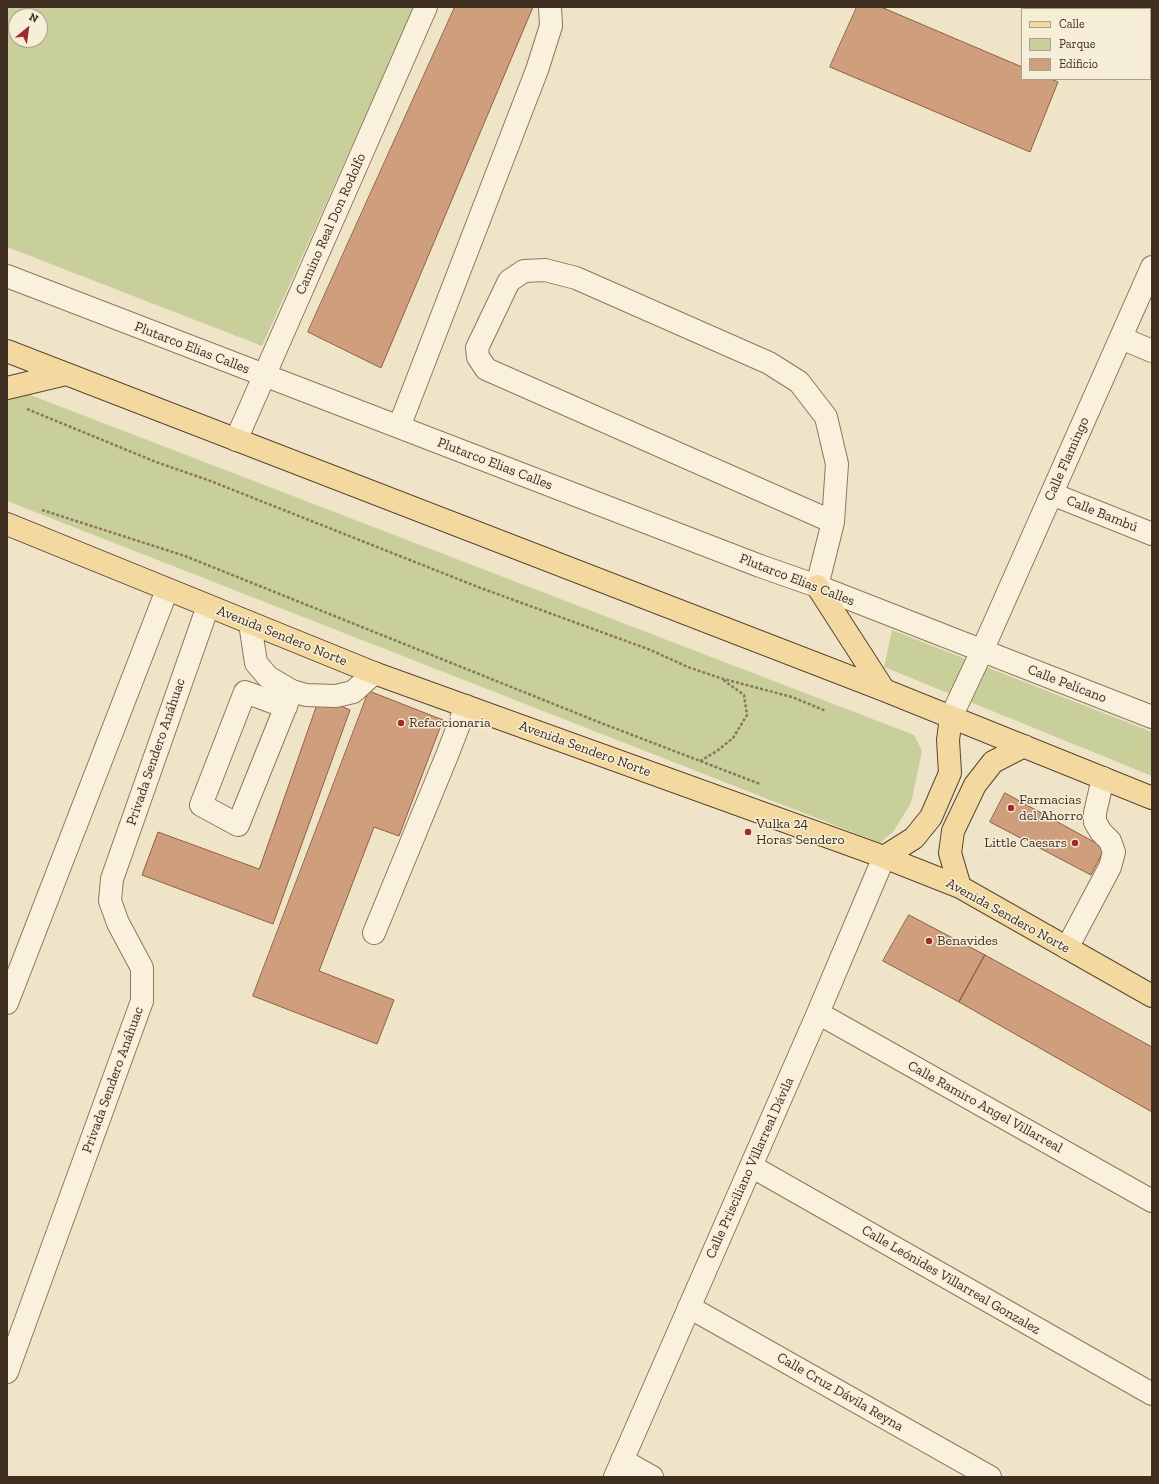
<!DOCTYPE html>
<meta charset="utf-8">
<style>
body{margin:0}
#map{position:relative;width:1159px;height:1484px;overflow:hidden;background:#f0e4c8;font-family:"Zilla Slab",serif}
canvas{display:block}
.frame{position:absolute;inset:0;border:8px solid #3d2e20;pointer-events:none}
.legend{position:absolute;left:1021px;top:8px;width:130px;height:72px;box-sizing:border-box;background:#f7eed8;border:1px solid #ada18e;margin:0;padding:5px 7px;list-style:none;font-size:12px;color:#3d2e20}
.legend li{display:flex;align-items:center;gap:8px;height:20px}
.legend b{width:20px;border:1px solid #ada18e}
.north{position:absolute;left:8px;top:8px;width:40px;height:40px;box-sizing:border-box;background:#f7eed8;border:1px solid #ada18e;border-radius:50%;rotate:29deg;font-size:11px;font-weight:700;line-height:16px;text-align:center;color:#3d2e20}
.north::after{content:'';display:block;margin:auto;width:14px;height:18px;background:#9e2a2b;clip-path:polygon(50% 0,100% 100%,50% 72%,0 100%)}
</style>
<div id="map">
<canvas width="1159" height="1484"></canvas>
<div class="frame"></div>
<ul class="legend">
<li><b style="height:5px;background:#f3d9a0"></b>Calle</li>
<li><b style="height:11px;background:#c9cf9b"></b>Parque</li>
<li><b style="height:11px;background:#cf9f7d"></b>Edificio</li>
</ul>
<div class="north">N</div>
</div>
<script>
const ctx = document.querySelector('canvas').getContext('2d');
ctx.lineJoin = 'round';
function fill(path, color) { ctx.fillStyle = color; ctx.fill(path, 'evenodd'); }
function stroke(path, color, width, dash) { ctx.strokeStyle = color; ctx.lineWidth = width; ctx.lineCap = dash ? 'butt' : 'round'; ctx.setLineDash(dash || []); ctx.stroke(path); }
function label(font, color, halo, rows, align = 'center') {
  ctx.font = font + ' "Zilla Slab",serif'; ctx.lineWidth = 3; ctx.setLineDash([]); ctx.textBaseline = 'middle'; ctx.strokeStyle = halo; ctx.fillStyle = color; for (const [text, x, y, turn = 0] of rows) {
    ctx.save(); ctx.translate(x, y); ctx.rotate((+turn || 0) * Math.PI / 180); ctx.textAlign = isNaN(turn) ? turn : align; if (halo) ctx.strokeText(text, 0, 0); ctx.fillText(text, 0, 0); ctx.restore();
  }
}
fill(new Path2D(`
 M7 7H414L262 346 7 247ZM16 16H40V40H16Z
 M7 386 914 735 922 751 911 803 893 832 880 843 7 501Z
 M892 630 1152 732V776L884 667Z`), '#c9cf9b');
const building = new Path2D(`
 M455 7H533L381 368 308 332Z
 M857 7H881L1022 67V79H1051L1058 82 1030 152 830 67Z
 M369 691 443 720 399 836 374 827 319 971 394 1000 377 1044 253 996Z
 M320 697 350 710 273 924 142 875 158 832 259 869Z
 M1005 793 1105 848 1091 875 990 822Z
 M909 915 985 955 959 1002 883 961Z
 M985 955 1152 1047V1112L959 1002Z`);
fill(building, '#cf9f7d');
stroke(building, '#8d5f41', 1);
const minor = new Path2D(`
 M7 276 760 566 817 586 1152 717
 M1121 338 1152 351
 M399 427 537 70 551 26 550 7
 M236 440 426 7
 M1052 494 1152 534
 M817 586 833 522 837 464 826 417 799 382 769 363 576 278 545 270 524 271 509 281 477 348 478 357 486 369 833 522
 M250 623 256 663 268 677 292 691 306 695 336 696 353 692 374 673
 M286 707 245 692 201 805 238 825 292 691
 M951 717 982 651 1152 267
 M374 933 448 753 466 706
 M1067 948 1110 867 1114 852 1110 841 1101 832 1095 822V813L1103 778
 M7 1003 167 590
 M818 1013 1152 1201
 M751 1166 1152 1394
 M689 1307 990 1477
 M7 1372 142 1001V968L118 923 110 901 112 879 208 606
 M622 1460 652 1477
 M615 1477 818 1013 884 857`);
const major = new Path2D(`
 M7 351 884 690 1152 798
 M7 388 66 374
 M7 524 374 673 884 857 960 887 1152 996
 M817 586 884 690
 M884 857 914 838 931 817 950 773 948 740 951 717
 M960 887 950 853 953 831 975 785 993 762 1024 746`);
stroke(minor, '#8d765c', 24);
stroke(major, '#5b4430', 24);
stroke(new Path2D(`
 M27 409 156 462 208 480 478 587 648 649 688 667 720 678 792 697 826 711
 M42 510 185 556 596 721 760 784
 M700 761 717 751 733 738 747 715 744 695 722 679`), '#8d765c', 2.5, [3, 2]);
stroke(minor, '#faf1dc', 22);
stroke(major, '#f3d9a0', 22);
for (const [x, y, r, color] of [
 [401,723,4,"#9e2a2b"],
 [1011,808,4,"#9e2a2b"],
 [748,832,4,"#9e2a2b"],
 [1075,843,4,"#9e2a2b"],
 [929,941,4,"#9e2a2b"]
]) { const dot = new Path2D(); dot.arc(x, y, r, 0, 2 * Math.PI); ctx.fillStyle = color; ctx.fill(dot); stroke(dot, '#f7eed8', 1.5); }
label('14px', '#3d2e20', '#f7eed8', [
 ["Camino Real Don Rodolfo",331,224,-66],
 ["Plutarco Elias Calles",192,348,21],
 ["Calle Flamingo",1067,459,-66],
 ["Plutarco Elias Calles",495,464,21],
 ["Calle Bambú",1102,514,22],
 ["Plutarco Elias Calles",797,580,21],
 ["Avenida Sendero Norte",282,636,22],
 ["Calle Pelícano",1067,684,21],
 ["Avenida Sendero Norte",585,749,20],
 ["Privada Sendero Anáhuac",156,752,-71],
 ["Avenida Sendero Norte",1008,916,29],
 ["Privada Sendero Anáhuac",113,1080,-70],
 ["Calle Ramiro Angel Villarreal",985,1107,29],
 ["Calle Prisciliano Villarreal Dávila",750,1168,-66],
 ["Calle Leónides Villarreal Gonzalez",951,1280,30],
 ["Calle Cruz Dávila Reyna",840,1392,30]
]);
label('14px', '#3d2e20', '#f7eed8', [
 ["Refaccionaria",409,723],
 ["Farmacias",1019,800],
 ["del Ahorro",1019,816],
 ["Vulka 24",756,824],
 ["Horas Sendero",756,840],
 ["Little Caesars",1067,843,"right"],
 ["Benavides",937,941]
], 'left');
</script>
